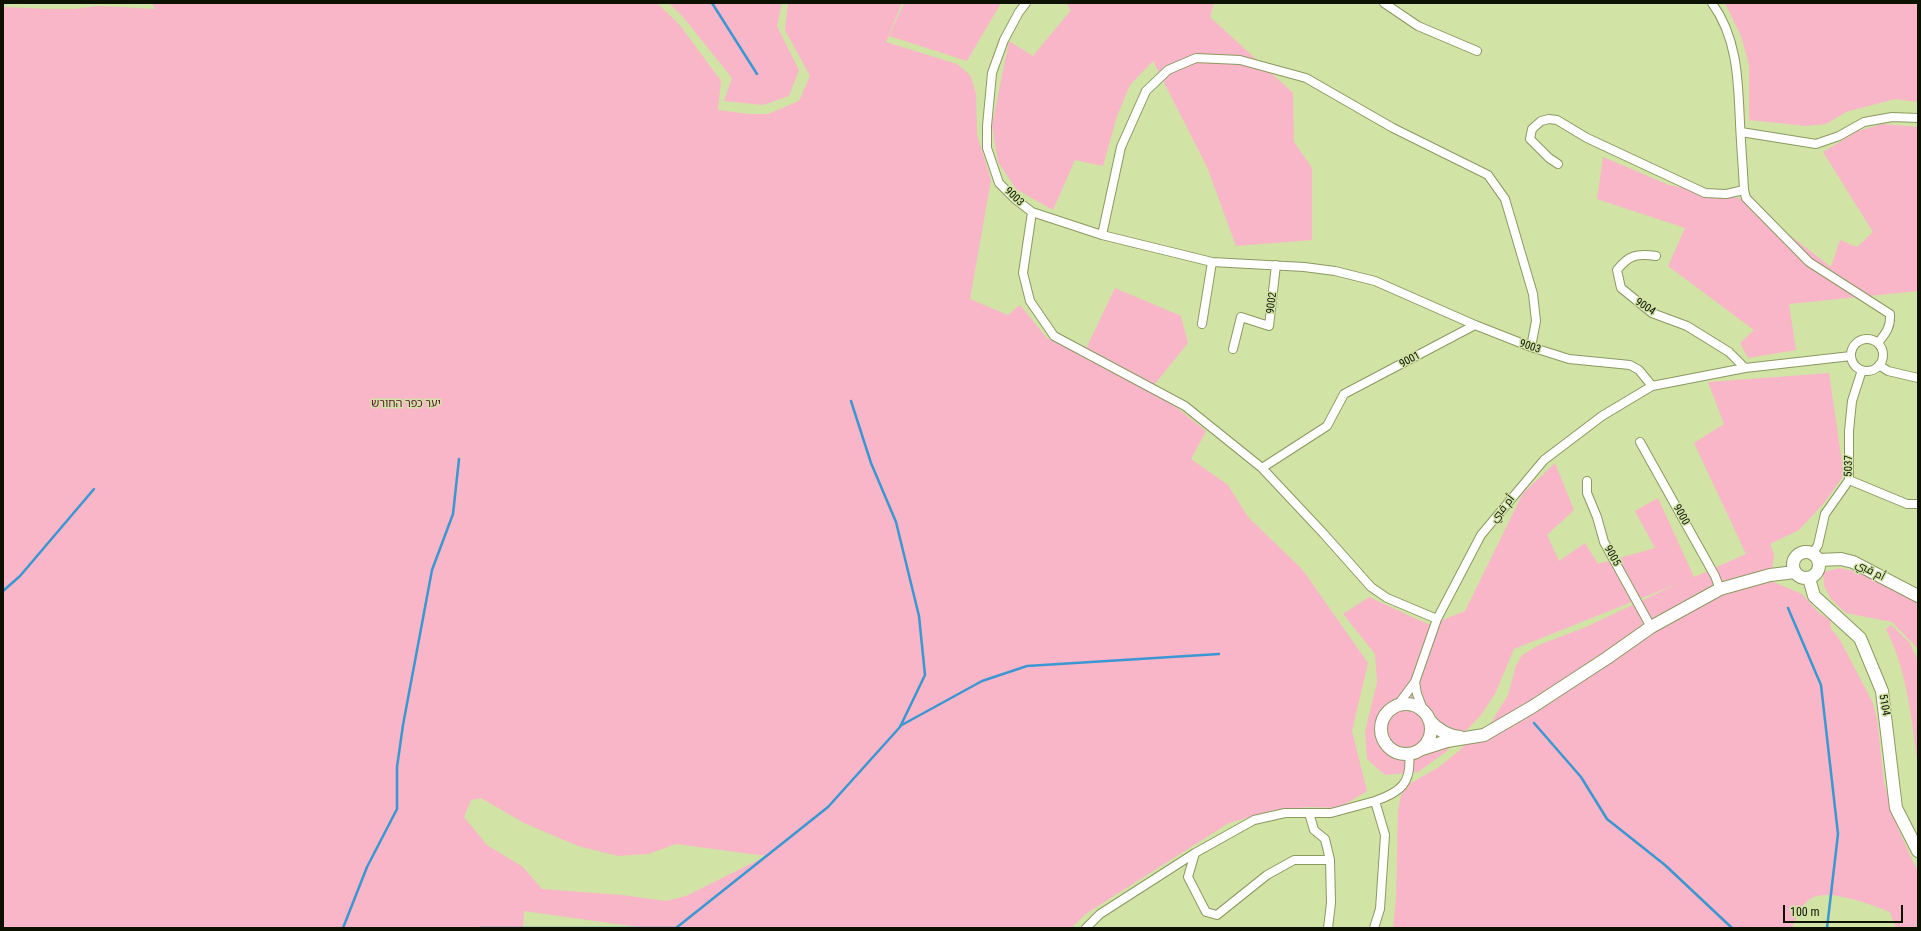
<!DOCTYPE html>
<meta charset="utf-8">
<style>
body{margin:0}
#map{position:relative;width:1921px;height:931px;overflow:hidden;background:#d2e3a6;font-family:"Roboto Condensed",sans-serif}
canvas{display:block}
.frame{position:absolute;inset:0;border:4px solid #0c1100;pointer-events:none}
.scale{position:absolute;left:1783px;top:905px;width:120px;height:18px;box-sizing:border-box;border:2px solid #0c1100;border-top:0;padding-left:5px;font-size:12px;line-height:14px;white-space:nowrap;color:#0c1100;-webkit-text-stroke:3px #d2e3a6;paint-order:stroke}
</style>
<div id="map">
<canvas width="1921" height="931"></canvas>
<div class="frame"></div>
<div class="scale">100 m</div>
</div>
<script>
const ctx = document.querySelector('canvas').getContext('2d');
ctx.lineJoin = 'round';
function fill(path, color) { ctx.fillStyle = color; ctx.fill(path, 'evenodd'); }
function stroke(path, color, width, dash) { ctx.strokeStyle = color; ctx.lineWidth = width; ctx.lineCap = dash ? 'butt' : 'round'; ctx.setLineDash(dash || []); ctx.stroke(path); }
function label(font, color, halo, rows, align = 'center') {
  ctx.font = font + ' "Roboto Condensed",Cairo,"Noto Sans Hebrew",sans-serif'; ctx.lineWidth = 3; ctx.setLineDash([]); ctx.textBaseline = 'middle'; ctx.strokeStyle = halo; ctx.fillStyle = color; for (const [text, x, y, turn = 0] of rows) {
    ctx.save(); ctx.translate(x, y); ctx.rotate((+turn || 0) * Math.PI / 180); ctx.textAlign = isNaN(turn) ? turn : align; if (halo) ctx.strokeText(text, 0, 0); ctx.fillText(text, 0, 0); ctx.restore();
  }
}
fill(new Path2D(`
 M152 3H657L679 24 721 81 718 110 749 114H768L799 101 810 76 785 30 788 3H902L886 42 957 64 970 75 976 93 977 135 991 180 970 299 1008 315 1020 305 1047 338 1083 355 1115 288 1181 316 1188 343 1150 390 1172 404 1206 431 1191 459 1228 485 1248 517 1302 569 1368 663 1352 731 1367 791 1339 808 1309 807 1274 810 1229 823 1087 913 1071 928H645L524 911 523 928H3V7L50 9H75L99 6 155 9ZM481 798 524 823 578 846 618 856 648 854 676 844 766 856 686 896 666 901 622 895 542 889 523 867 487 845 464 817 471 800Z
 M669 3H782L777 26 799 70 789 96 763 105 724 101 732 78 683 17Z
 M904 3H1001L967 61 889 36Z
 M1066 3H1214L1210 17 1293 93 1294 142 1312 168V240L1236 246 1207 167 1153 61 1130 85 1117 116 1103 166 1075 160 1053 210 1016 189 998 162 992 125 1009 41 1033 56 1071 10Z
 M1725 3H1918V102L1895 99 1846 112 1826 124 1806 126 1749 120V65L1741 36Z
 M1882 124 1918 127V291L1789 304 1796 350 1748 358 1740 343 1754 330 1668 266 1685 228 1597 199 1603 157 1669 185 1743 199 1831 267 1840 240 1857 247 1873 232 1823 152 1858 131Z
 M1829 373 1844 475 1824 503 1799 530 1770 544 1774 554 1771 581 1802 594 1819 613 1830 620 1831 629 1840 640 1872 701 1877 719 1884 783 1898 829 1918 872V928H1896L1890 912C1873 905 1826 887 1810 899 1802 905 1795 919 1792 928H1393L1396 899 1398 810 1401 795 1411 783 1439 767 1460 750 1480 729 1484 734 1508 695 1516 666 1522 655 1539 645 1586 627 1677 584 1514 649 1495 694 1480 716 1447 751 1418 772 1385 775 1367 759 1365 732 1377 682 1375 654 1343 614 1369 597 1430 625 1465 611 1523 493 1555 463 1574 510 1547 535 1559 561 1585 543 1598 564 1655 548 1635 511 1658 498 1694 577 1746 554 1694 443 1724 424 1708 382Z
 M1840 568 1862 573 1918 602V649L1892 622 1846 613 1831 599 1824 586 1823 572Z
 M1891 625 1909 642 1918 660V766C1911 718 1908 673 1886 629Z`), '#f9b6c8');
stroke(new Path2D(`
 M712 3 757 74
 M3 591 20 576 94 489
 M1788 608 1821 685 1838 834 1827 928
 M1534 723 1581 777 1607 819 1665 865 1732 928
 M900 726 982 681 1027 666 1219 654
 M343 928 367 867 397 809V767L403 725 432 570 453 514 459 459
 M480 928H676L828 807 900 727 925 675 919 616 896 522 871 463 851 401`), '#3b97d2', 2.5);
const street = new Path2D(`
 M1026 3 1019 12 1004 40 992 73 987 126V148L999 183 1015 199 1032 212 1102 235 1212 262 1304 267 1335 271 1375 281 1475 325 1531 347 1569 359 1630 365 1639 370 1652 386 1745 368 1851 356
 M1384 3 1418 26 1477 51
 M1712 3C1738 39 1738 81 1740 123 1741 146 1743 168 1744 190L1746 198 1809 262 1890 314C1891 327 1886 333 1878 343
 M1741 132 1816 144 1839 136 1864 122 1892 117 1918 118
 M1558 164 1549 158 1530 139 1532 129 1541 121 1549 119 1557 120 1587 138 1705 193 1726 194 1744 190
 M1032 212 1023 273 1030 301 1054 336 1185 406 1262 468 1323 533 1371 587 1387 598 1437 619
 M1102 235 1121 147 1146 91 1168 70 1196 58 1240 60 1306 78 1393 128 1488 175 1505 199 1533 294 1536 321 1531 347
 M1656 256C1637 253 1629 255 1617 270L1621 288 1652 313 1687 326 1729 352 1745 368
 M1202 324 1212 262
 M1851 355a16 16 0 1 1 32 0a16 16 0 1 1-32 0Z
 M1233 349 1241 317 1269 326 1276 265
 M1879 365 1888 371 1918 378
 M1640 442 1715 576 1720 589
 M1262 468 1327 426 1344 394 1475 325
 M1849 480 1907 504H1918
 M1587 481V493L1597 517 1604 542 1651 627
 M1813 553 1818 545 1825 514 1849 480V431L1852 401 1862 370
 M1415 682 1417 694 1424 712
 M1392 708 1400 702 1415 682 1437 619 1481 535 1544 460 1602 416 1652 386
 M1309 813 1314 830 1325 839 1330 860H1294L1267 875 1217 915 1206 912 1188 877 1195 853 1254 820 1285 813H1331L1375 801
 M1086 928 1100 914 1195 853
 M1328 928 1331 903 1330 860
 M1374 928 1380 909 1385 835 1375 801C1401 792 1412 783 1409 754`);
const secondary = new Path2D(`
 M1793 565a13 13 0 1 1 26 0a13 13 0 1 1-26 0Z
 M1819 560 1841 559 1853 562 1918 596
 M1809 578 1814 596 1860 638 1882 691 1896 808 1918 851
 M1381 729a25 25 0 1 1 50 0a25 25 0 1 1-50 0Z
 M1429 720C1437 729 1447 736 1460 737
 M1422 749 1447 741 1484 735 1532 707 1607 658 1651 627 1720 589 1770 575 1795 572`);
stroke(street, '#8a9a60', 10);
stroke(secondary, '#8a9a60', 14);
stroke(street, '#fff', 8);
stroke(secondary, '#fff', 12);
label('11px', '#0c1100', '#d2e3a6', [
 ["9003",1014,197,43],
 ["9002",1272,303,-83],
 ["9004",1645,307,34],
 ["9003",1530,347,19],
 ["9001",1410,360,-28],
 ["5037",1849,466,-89],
 ["أم قبي",1503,509,-51],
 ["9000",1681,515,61],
 ["9005",1612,556,61],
 ["أم قبي",1870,571,27],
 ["5104",1884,705,80]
]);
label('11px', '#5a0d2d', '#d2e3a6', [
 ["יער כפר החורש",406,404]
]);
</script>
